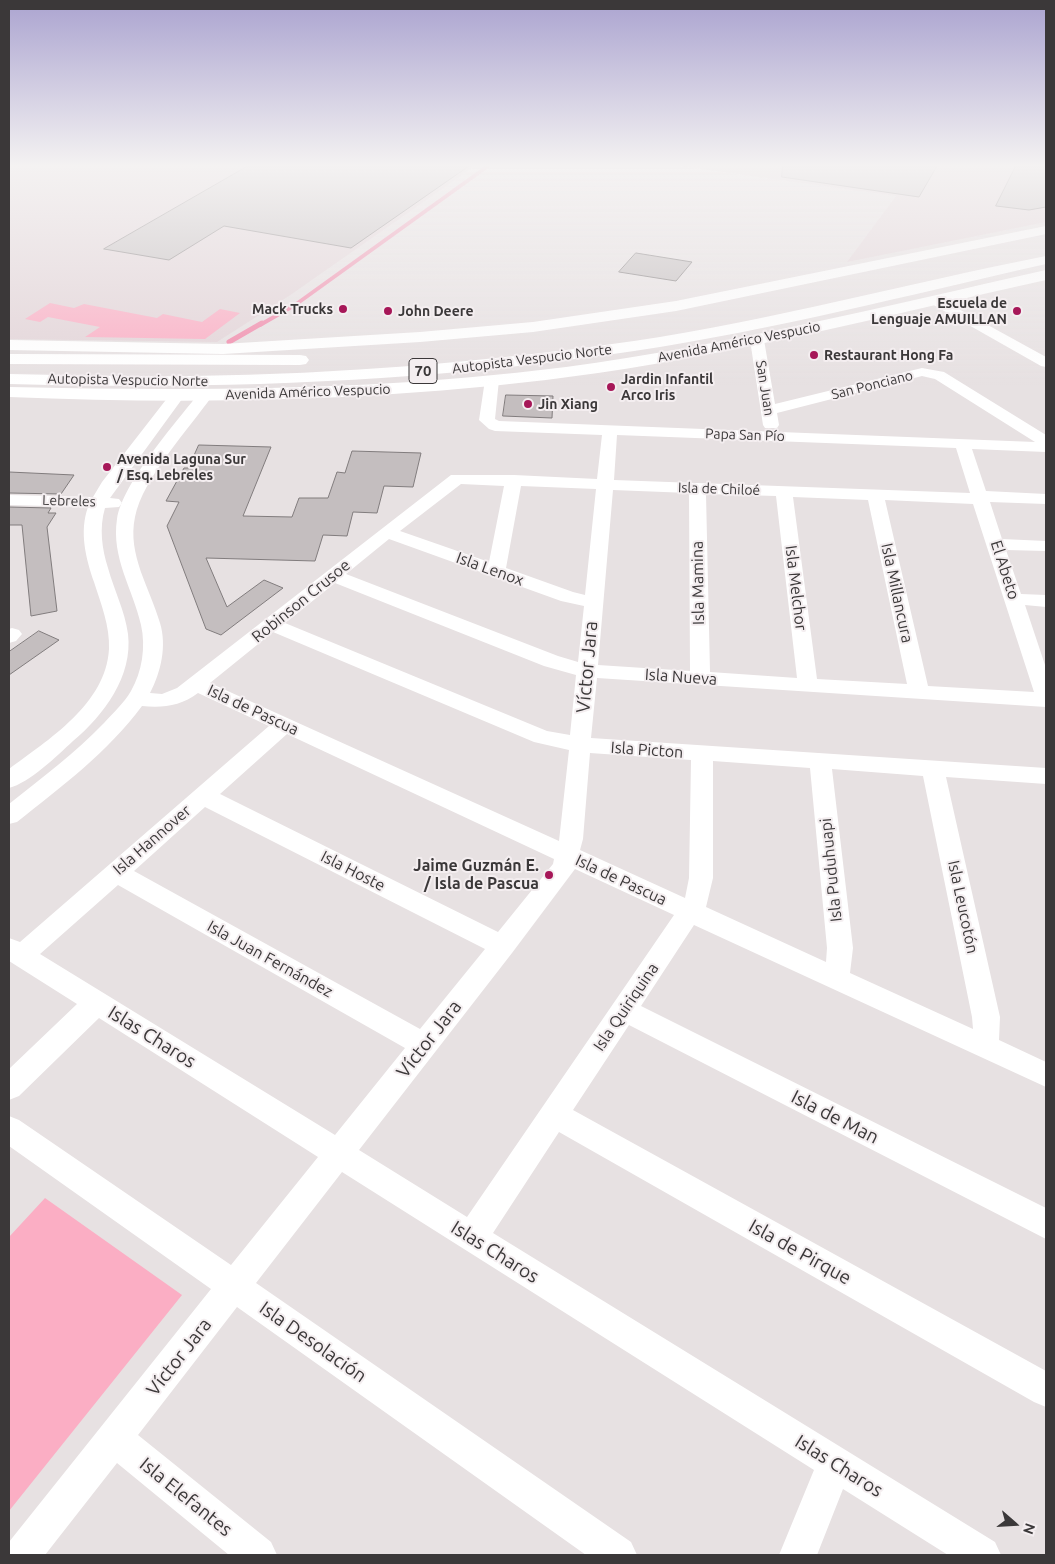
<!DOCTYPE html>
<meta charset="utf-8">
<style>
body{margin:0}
#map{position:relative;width:1055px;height:1564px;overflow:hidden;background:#e7e1e2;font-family:Ubuntu,sans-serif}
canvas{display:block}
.frame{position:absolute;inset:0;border:10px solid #3b3839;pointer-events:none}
.north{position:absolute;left:990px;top:1499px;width:50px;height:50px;-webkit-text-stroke:4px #f4eef0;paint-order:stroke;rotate:109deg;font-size:14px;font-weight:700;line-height:20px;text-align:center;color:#3b3839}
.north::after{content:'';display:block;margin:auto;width:18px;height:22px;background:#3b3839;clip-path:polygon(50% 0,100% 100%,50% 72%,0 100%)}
</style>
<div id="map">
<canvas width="1055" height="1564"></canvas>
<div class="frame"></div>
<div class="north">N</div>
</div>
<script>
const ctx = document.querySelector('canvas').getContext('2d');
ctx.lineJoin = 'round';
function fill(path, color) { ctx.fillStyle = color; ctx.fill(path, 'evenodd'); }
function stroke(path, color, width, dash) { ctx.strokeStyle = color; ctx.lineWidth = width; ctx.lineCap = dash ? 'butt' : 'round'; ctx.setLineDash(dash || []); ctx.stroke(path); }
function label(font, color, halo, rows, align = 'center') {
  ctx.font = font + ' Ubuntu,sans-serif'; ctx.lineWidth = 4; ctx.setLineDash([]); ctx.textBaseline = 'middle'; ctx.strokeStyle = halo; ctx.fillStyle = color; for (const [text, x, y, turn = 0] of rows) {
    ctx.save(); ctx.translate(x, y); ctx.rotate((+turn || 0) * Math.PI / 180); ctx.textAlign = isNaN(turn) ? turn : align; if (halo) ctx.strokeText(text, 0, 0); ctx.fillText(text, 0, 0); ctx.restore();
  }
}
fill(new Path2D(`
 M9 166H475L289 296 217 342 9 339Z
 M679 166H1046V222L847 262 896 196Z`), '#e3d4d8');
fill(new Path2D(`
 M50 303 74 308 84 304 157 318 163 314 202 322 220 309 240 313 205 339 85 337 100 327 48 317 40 322 25 319Z
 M45 1198 182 1295 9 1511V1237Z`), '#fbaec4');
stroke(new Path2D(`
 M260 325 295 305 488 166`), '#f18cac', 4);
stroke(new Path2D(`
 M229 342 262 323`), '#f18cac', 5);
const building = new Path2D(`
 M248 166H469L351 248 224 226 169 260 104 249Z
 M783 166H937L919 197 782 177Z
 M1016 166H1046V207L1029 210 996 206Z
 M636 253 692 262 676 281 619 272Z
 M506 395 553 396 552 418 503 416Z
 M199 445 271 447 243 516 292 517 299 498H328L337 472 345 473 352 451 421 453 413 487 384 486 377 513 353 512 347 536 323 535 315 561 206 558 227 607 264 580 283 588 221 635 206 629 167 526 179 502 166 501 184 468H188Z
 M9 472 74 475 61 494 9 493Z
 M9 507 51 508 48 513H56L47 527 57 611 31 616 22 525H9Z
 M39 631 59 640 9 675V652Z`);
fill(building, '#c4bebf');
stroke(building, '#817c7d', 1);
fill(new Path2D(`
 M935 296 1046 357V367L1041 366 930 303 928 300Z
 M757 336 764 340 775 404 922 368 944 372 1046 435V452L972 449 986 491 1046 494V504L990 502 1002 539 1046 541V551L1006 550 1021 594 1046 595V607L1025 605 1046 668V707L597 678 591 738 1046 768V784L946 777 1000 1017 999 1040 1046 1062V1087L694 925 641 1006 1046 1208V1239L629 1025 573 1110 1046 1371V1407L1034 1402 559 1132 493 1233 995 1542 1001 1555H948L843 1489 817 1555H779L814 1470 342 1172 256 1283 631 1542 637 1555H586L237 1307 138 1435 271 1542 277 1555H229L117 1463 45 1555H9V1542L211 1289 9 1146V1116L19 1120 231 1265 318 1157 99 1018 19 1096 9 1100V1069L77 1004 9 961V938L20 942 269 726 198 693C181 706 163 708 142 706 108 752 61 787 17 822L9 824V804C42 778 75 753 104 723 113 713 124 703 131 691 142 672 146 647 141 625 133 589 111 558 117 519 123 482 175 424 199 393H209L212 396C189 429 142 479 135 517 127 555 150 588 160 623 167 646 161 672 150 693L162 694 177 688 451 475H514L597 479 602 435 495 431 489 429 479 420 485 380 487 377H497L499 380 495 419 499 421 1035 442 935 379 922 376 777 413 779 425 777 428H765L763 425 750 340ZM617 435 956 448 970 493 614 480ZM461 484 504 486 489 562 400 531ZM521 486 596 489 585 595 573 592 506 568ZM613 490 689 493 690 671 598 665ZM706 494 776 496 797 678 710 672ZM793 497 868 500 907 684 817 679ZM885 500 973 504 1034 692 928 686ZM389 539 561 601 584 606 578 662 558 656 346 574ZM335 583 544 666 576 675 570 735 547 731 285 623ZM273 632 534 742 569 750 559 841 210 683ZM287 734 554 859 553 864 498 932 220 794ZM590 753 691 760 689 878 685 898 580 850 583 839ZM713 761 810 768 827 948 826 962 706 907 713 878ZM832 769 923 776 972 1017 973 1029 850 973 853 948ZM205 807 485 949 420 1029 134 871ZM575 869 674 915 467 1217 359 1150 512 953ZM118 885 405 1048 335 1135 40 954Z
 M177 390 182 392 185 395 110 498 119 499 122 503 119 507 105 508C99 528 102 549 108 568 114 590 125 611 128 634 133 676 104 715 73 741 57 756 29 783 9 788V769C48 740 106 704 109 649 110 626 101 604 94 582 86 559 79 532 88 507L9 505V495L93 497 102 482 172 392Z
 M12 628 19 630 22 634 16 641 9 643V629Z`), '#fff');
fill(new Path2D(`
 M1046 226V234L676 311 533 332 420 342 223 354 9 350V340L223 344 420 332 533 322 676 301Z
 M1046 270V280C897 313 749 351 598 373 402 401 206 405 9 397V387C196 391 381 391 566 367 728 345 887 306 1046 270Z`), '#fff');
fill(new Path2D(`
 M1046 256V264C909 295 773 330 634 351 426 382 218 390 9 384V374C70 375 132 377 193 376 341 374 488 362 634 341 773 320 909 283 1046 256Z
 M9 354 300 355 306 356 309 360 306 364 300 365 9 364Z`), '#fff');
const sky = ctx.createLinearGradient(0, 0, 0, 385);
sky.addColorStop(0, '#aba4d0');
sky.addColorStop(0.43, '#f4f2f2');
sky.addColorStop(1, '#f4f2f200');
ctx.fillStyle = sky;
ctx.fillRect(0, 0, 1055, 385);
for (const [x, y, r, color] of [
 [343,309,5,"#a61758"],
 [388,311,5,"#a61758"],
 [1017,311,5,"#a61758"],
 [814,355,5,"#a61758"],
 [611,387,5,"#a61758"],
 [528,404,5,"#a61758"],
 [107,467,5,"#a61758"],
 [549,875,5,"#a61758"]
]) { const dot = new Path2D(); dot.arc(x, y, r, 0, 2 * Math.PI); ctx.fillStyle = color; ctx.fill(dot); stroke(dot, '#f4eef0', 2); }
label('bold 14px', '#3b3839', '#f4eef0', [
 ["Escuela de",1007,303,"right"],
 ["Lenguaje AMUILLAN",1007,319,"right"],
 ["Mack Trucks",333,309,"right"],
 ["John Deere",398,311],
 ["Restaurant Hong Fa",824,355],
 ["Jardin Infantil",621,379],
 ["Arco Iris",621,395],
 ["Jin Xiang",538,404],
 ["Avenida Laguna Sur",117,459],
 ["/ Esq. Lebreles",117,475]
], 'left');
label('14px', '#3b3839', '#f4eef0', [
 ["Avenida Américo Vespucio",739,342,-11],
 ["Autopista Vespucio Norte",532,359,-7],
 ["Autopista Vespucio Norte",128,380,1],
 ["San Ponciano",872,385,-14],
 ["San Juan",765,388,81],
 ["Avenida Américo Vespucio",308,392,-2],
 ["Papa San Pío",745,435,2],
 ["Isla de Chiloé",719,489,2],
 ["Lebreles",69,501,2]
]);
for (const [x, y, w] of [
 [423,371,28]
]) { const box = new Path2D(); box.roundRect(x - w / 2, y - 12.5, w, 25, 4); ctx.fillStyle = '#f4eef0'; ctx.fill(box); stroke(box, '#3b3839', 1); }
label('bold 15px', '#3b3839', null, [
 ["70",423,371]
]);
label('16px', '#3b3839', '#f4eef0', [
 ["Isla Lenox",490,569,20],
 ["El Abeto",1005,570,72],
 ["Isla Mamina",698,583,-91],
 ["Isla Melchor",796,588,83],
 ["Isla Millancura",897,593,78],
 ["Robinson Crusoe",301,601,-39],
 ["Isla Nueva",681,677,4],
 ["Isla de Pascua",253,710,25],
 ["Isla Picton",647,750,4],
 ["Isla Hannover",152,840,-41],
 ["Isla Puduhuapi",831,870,-96],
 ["Isla Hoste",353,871,27],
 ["Isla de Pascua",621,880,25],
 ["Isla Leucotón",963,907,78],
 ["Isla Juan Fernández",270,959,29],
 ["Isla Quiriquina",626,1007,-56]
]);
label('bold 16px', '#3b3839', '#f4eef0', [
 ["Jaime Guzmán E.",539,866],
 ["/ Isla de Pascua",539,884]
], 'right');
label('19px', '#3b3839', '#f4eef0', [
 ["Víctor Jara",587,667,-85],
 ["Islas Charos",152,1037,32],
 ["Víctor Jara",429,1039,-52],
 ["Isla de Man",835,1117,27],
 ["Islas Charos",495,1252,32],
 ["Isla de Pirque",800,1252,29],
 ["Isla Desolación",313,1342,35],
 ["Víctor Jara",179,1357,-52],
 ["Islas Charos",839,1466,32],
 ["Isla Elefantes",186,1497,39]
]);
</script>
